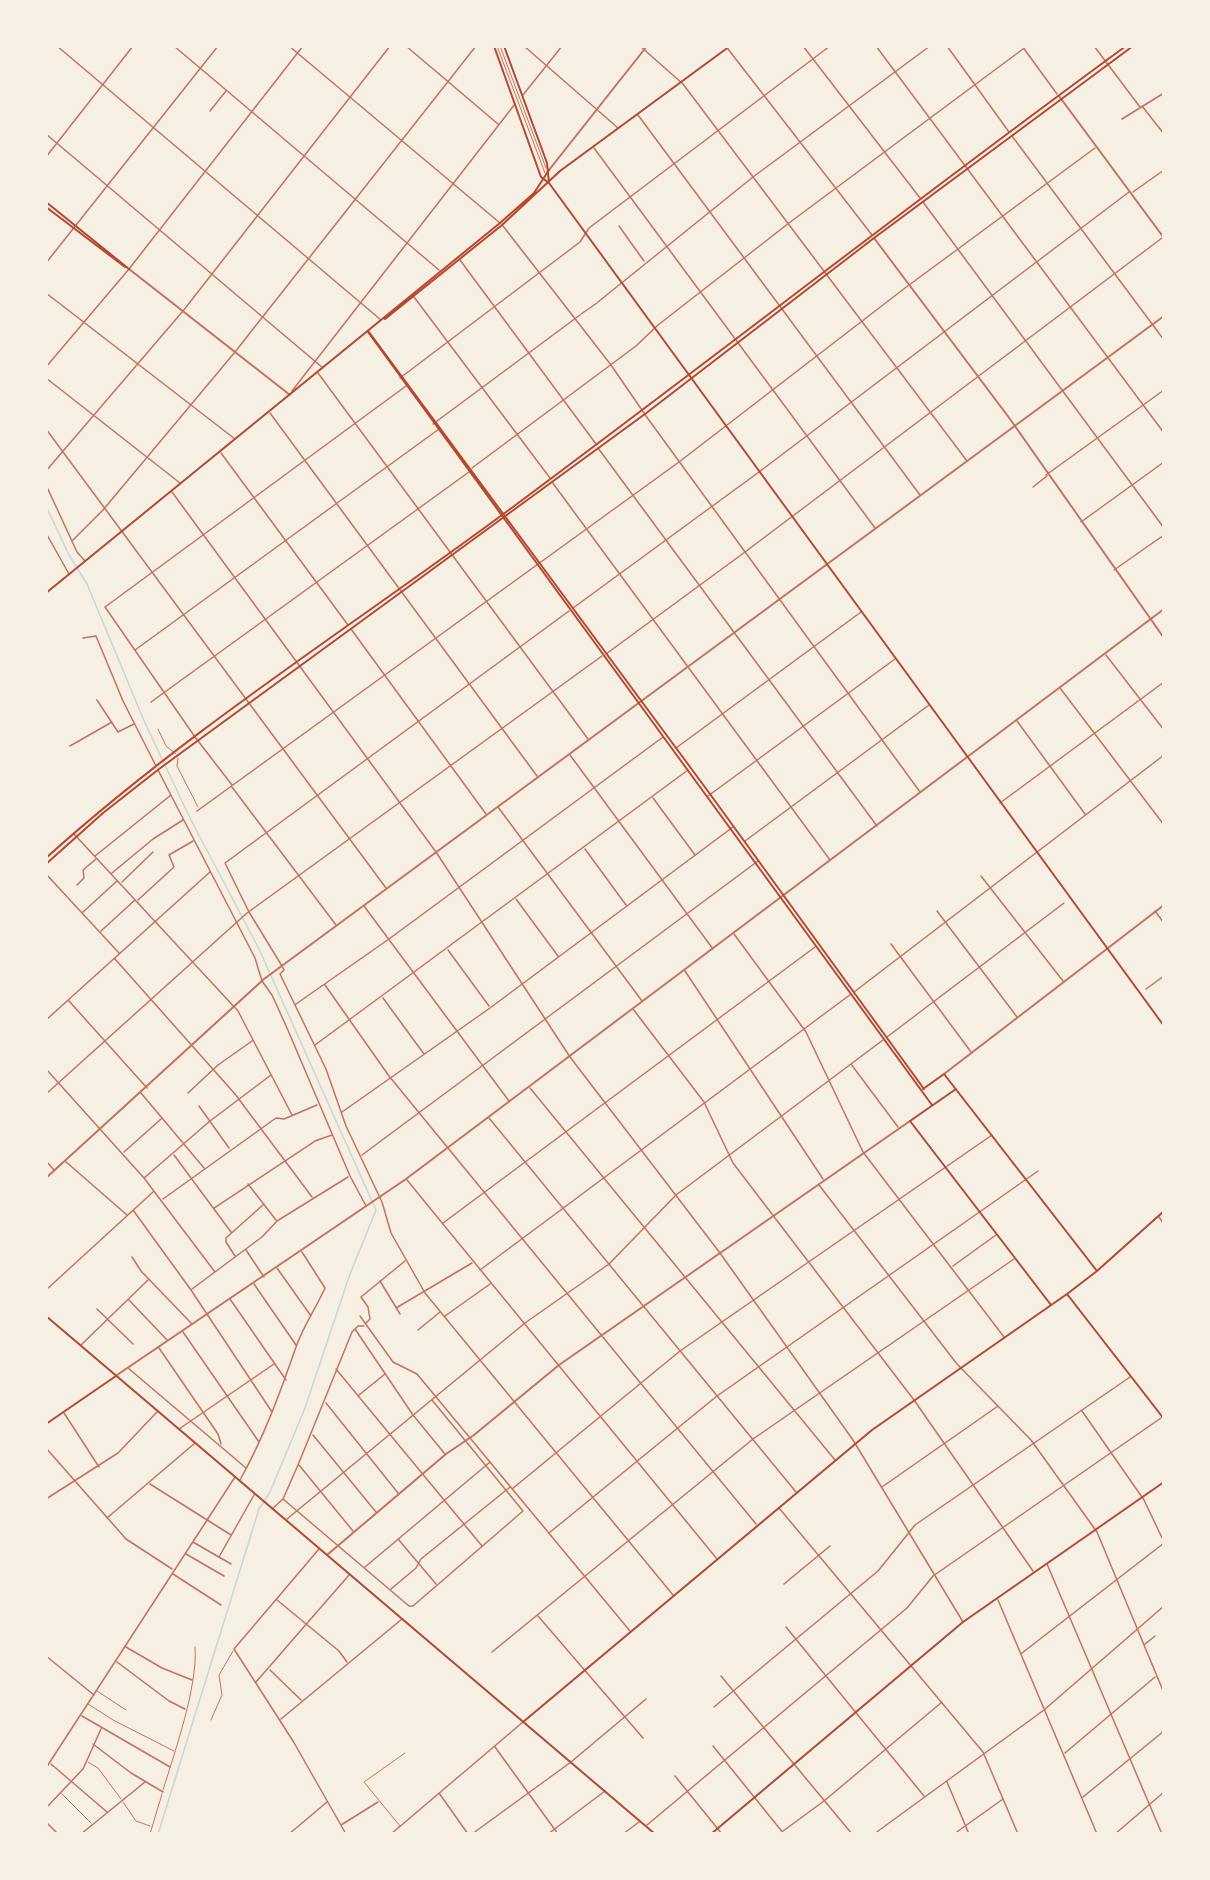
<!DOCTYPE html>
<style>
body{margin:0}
#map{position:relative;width:1210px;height:1880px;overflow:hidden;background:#f6efe4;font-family:Helvetica,sans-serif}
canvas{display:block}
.frame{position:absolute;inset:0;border:48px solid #f6efe4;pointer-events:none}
</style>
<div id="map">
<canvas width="1210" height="1880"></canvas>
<div class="frame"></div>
</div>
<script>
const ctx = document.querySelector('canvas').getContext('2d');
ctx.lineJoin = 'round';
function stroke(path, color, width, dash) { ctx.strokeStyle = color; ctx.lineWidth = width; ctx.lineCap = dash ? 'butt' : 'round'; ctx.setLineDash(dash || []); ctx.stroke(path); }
stroke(new Path2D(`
 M46 506 69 555 87 584 145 723 191 820 259 949 376 1210 350 1274 305 1408 270 1492 259 1509 158 1834`), '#c9d6d2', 1.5);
stroke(new Path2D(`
 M497 46 545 173
 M500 46 546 168
 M158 729 166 746 176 754
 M178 758 177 766 198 807
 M97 1691 126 1710
 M88 1704 113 1720 174 1751
 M211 1720 222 1695 219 1675 233 1651
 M88 1762 98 1768 121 1799
 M163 1790C175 1751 198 1686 195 1647
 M62 1794 91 1823
 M123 1802 136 1821 150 1826
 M400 1826 364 1782 405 1753
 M150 1834 162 1794`), '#c5725c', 1);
stroke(new Path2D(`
 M581 314 597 303`), '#c5725c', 1.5);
stroke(new Path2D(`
 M57 46 381 320
 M174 46 439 270
 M289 46 500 223
 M406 46 498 124
 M524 46 618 128
 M640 46 683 84 967 461
 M803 46 920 198
 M876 46 1164 433
 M947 46 1009 132
 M1022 46 1057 94
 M1094 46 1140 107
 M728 49 872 235
 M523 95 562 46
 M1142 106 1164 134
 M210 111 226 91
 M638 115 920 495
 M1122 119 1164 93
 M46 134 323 368
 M1012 136 1164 340
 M594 148 875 528
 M46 157 133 46
 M1133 192 1164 170
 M923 202 1164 528
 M503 226 611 365 646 416 920 792
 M619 226 644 261
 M460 260 596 444
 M46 263 218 46
 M46 293 235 439
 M414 297 550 478
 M598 302 753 177 930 46
 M46 367 129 269 303 46
 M318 373 588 739
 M46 378 180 483
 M400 378 580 242 589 228 830 46
 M292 391 515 104
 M270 413 537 776
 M433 424 580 315
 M46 429 386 888
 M598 448 877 826
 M221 453 348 625
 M472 468 636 346 658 325 789 223 1027 46
 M46 471 183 311 390 46
 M1046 475 1164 390
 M552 482 830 860
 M46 485 77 552 85 561
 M1033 487 1047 476
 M172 492 436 852 570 1057 720 1253 853 1440 963 1622
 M1081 522 1164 462
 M46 533 69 574
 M73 540 103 510 235 352 476 46
 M1114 570 1164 535
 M573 608 759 472 1129 192
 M569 611 225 863 249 912 282 966 284 970 280 974 326 1069 346 1126 382 1202 391 1233 425 1293 673 1595
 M351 629 486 814
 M83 638 96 636 123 701 156 766
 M135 650 439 429
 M606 654 745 552 1162 238
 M1106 655 1164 730
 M1060 688 1164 825
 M97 700 118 732 134 724
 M151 702 469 472
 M1017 721 1085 814
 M70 746 112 722
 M676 748 861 612
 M570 755 713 949
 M158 770 255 958 262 981 272 995 287 1028 350 1176 366 1206
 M232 785 195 737 105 607 406 386
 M232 787 336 925
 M708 796 895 659
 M653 798 695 855
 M1000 803 1164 682
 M498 807 642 1001
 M197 811 679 462 905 288 1095 148
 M74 834 238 1011 292 1115
 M745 841 929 705
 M585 849 626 905
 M95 856 171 795
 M112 873 153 839 183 820
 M46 874 119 953
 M981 876 1063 981
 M122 882 153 852
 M77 885 84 878 83 870 96 859
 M516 899 558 956
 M138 900 174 867 169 855 193 841
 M364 906 509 1101
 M937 911 1017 1017
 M1155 911 1164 923
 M83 912 117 881
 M101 931 135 900
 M734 934 806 1032 863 1152 1004 1337
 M891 944 971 1052
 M448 950 489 1006
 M115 959 235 1094 312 1197
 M685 971 823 1179
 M325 985 389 1076 756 1524
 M1146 989 1164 976
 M854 992 1164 755
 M383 998 424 1054
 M69 1001 147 1088
 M296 1004 389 939 663 737
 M633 1009 704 1102 733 1163 914 1400 1033 1571
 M46 1020 210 872
 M887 1037 1064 903
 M315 1045 688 770
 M851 1064 898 1127
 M46 1069 144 1178 215 1272
 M530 1088 835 1460
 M141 1093 204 1168
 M188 1093 218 1065 252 1041
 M46 1094 247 913 602 656
 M199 1106 229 1148
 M342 1112 490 1008 733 827
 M489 1118 796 1492
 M124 1152 161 1119
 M174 1155 231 1232
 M362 1155 758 861
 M46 1161 54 1170
 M65 1161 127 1215
 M144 1178 210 1121 271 1075
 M407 1180 717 1559
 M248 1184 276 1220
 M819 1185 957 1364 1031 1440 1097 1532 1164 1693
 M163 1199 276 1118 284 1119 317 1105
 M214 1208 315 1141 332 1135
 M133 1210 191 1290 272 1412
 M1159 1217 1164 1224
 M443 1223 815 947
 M246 1250 264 1277
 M235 1256 226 1242V1238L264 1204
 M132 1257 141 1271 192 1324
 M953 1266 996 1235
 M277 1268 311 1316
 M480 1270 851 994
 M380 1281 400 1314
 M254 1284 296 1345
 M192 1289 262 1237 277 1221 348 1177
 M46 1290 153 1192
 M230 1299 286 1380
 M129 1300 167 1340
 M396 1308 472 1263
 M97 1309 133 1344
 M360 1316 393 1362 417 1374 630 1631
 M445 1316 490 1284
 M366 1323 370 1319 368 1307 361 1297 405 1261
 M355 1329 413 1415 445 1454
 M418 1330 440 1312
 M183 1332 259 1442
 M81 1345 148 1280
 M159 1348 218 1434 221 1444
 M128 1368 246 1468
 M336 1369 482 1546
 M359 1395 385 1374
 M326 1403 398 1493
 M1082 1411 1144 1500 1164 1542
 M64 1413 99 1467
 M179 1429 274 1364
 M313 1435 376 1512
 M46 1448 126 1539 172 1569
 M299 1465 353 1531
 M240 1480C264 1437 280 1393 296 1347 303 1327 316 1308 325 1288L302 1252
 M150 1484 231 1535
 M882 1487 998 1406
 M512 1489 680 1351 992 1135
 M46 1499 118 1453 157 1412
 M283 1499 409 1606H413L523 1511 432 1400
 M779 1508 983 1752 1018 1834
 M272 1509 283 1499 298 1465 352 1332 358 1326H364
 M107 1518 195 1443
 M287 1519 525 1323 609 1264 676 1195 883 1040
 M549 1533 717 1396 1038 1171
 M398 1539 436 1584
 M193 1542 231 1564
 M319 1549 234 1649 293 1741 346 1834
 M186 1554 224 1576
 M219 1557 254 1495
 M1047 1564 1162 1834
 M365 1567 490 1462
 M173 1574 221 1605
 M784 1584 830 1546
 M391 1589 416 1568 421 1559 510 1487
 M277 1600 339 1651 347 1662
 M998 1600 1097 1834
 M538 1616 643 1738
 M786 1627 924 1796
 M1144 1645 1155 1636
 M126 1647 162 1668 192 1680
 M492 1652 753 1439 1014 1259
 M1022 1653 1164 1543
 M46 1656 94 1695
 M117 1662 169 1701 185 1709
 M270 1670 301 1700
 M721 1676 852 1834
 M256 1682 349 1575
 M714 1707 878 1571 915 1525 1130 1377
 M82 1716 170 1767
 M281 1719 402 1619
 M93 1744 131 1773 163 1792
 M713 1746 784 1834
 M495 1747 558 1834
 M1065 1753 1155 1677
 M51 1764 107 1812
 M46 1768 235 1477
 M675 1776 722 1834
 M947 1782 969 1834
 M439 1793 468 1834
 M1083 1797 1164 1731
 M46 1808 83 1769 101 1729
 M46 1822 58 1834
 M341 1825 378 1802
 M647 1825 907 1608 933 1576 1161 1418
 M81 1834 145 1782
 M289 1834 327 1802
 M391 1834 523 1722
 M472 1834 571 1762 646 1699
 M548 1834 605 1791
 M623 1834 639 1822
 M779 1834 824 1801 942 1702
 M874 1834 1044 1710 1164 1606
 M954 1834 1003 1799
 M1115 1834 1164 1792`), '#c5725c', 1.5);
stroke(new Path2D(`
 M46 47 47 46
 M1059 96 1164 238
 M549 170 647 46
 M874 238 1010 419 1164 638
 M129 269 290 395
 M944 1074 1164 905
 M46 1178 264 979 1164 316
 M117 1375 406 1179 1164 609
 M327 1555 446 1454 474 1435 559 1365 910 1121`), '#c5725c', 2);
stroke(new Path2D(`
 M46 202 129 269
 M46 207 125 267
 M385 319 502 225 560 171 730 46
 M368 332 932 1105
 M369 332 710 794 924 1089
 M46 593 500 223 534 193 549 170
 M923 1089 944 1074 1097 1271
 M956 1089 910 1121 1051 1305
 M1067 1294 1164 1419
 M46 1424 116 1376
 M523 1722 872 1430 1067 1294 1097 1271 1164 1211
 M711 1834 963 1622 1164 1482`), '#b5482f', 2);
stroke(new Path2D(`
 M494 46 541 177 549 183 1164 1026
 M504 46 547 163 549 183
 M46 858C187 731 349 628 502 515 711 360 915 200 1126 46
 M46 864 103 813 159 769 645 414 874 238 1133 46
 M46 1316 655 1834`), '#b5482f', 2);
</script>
